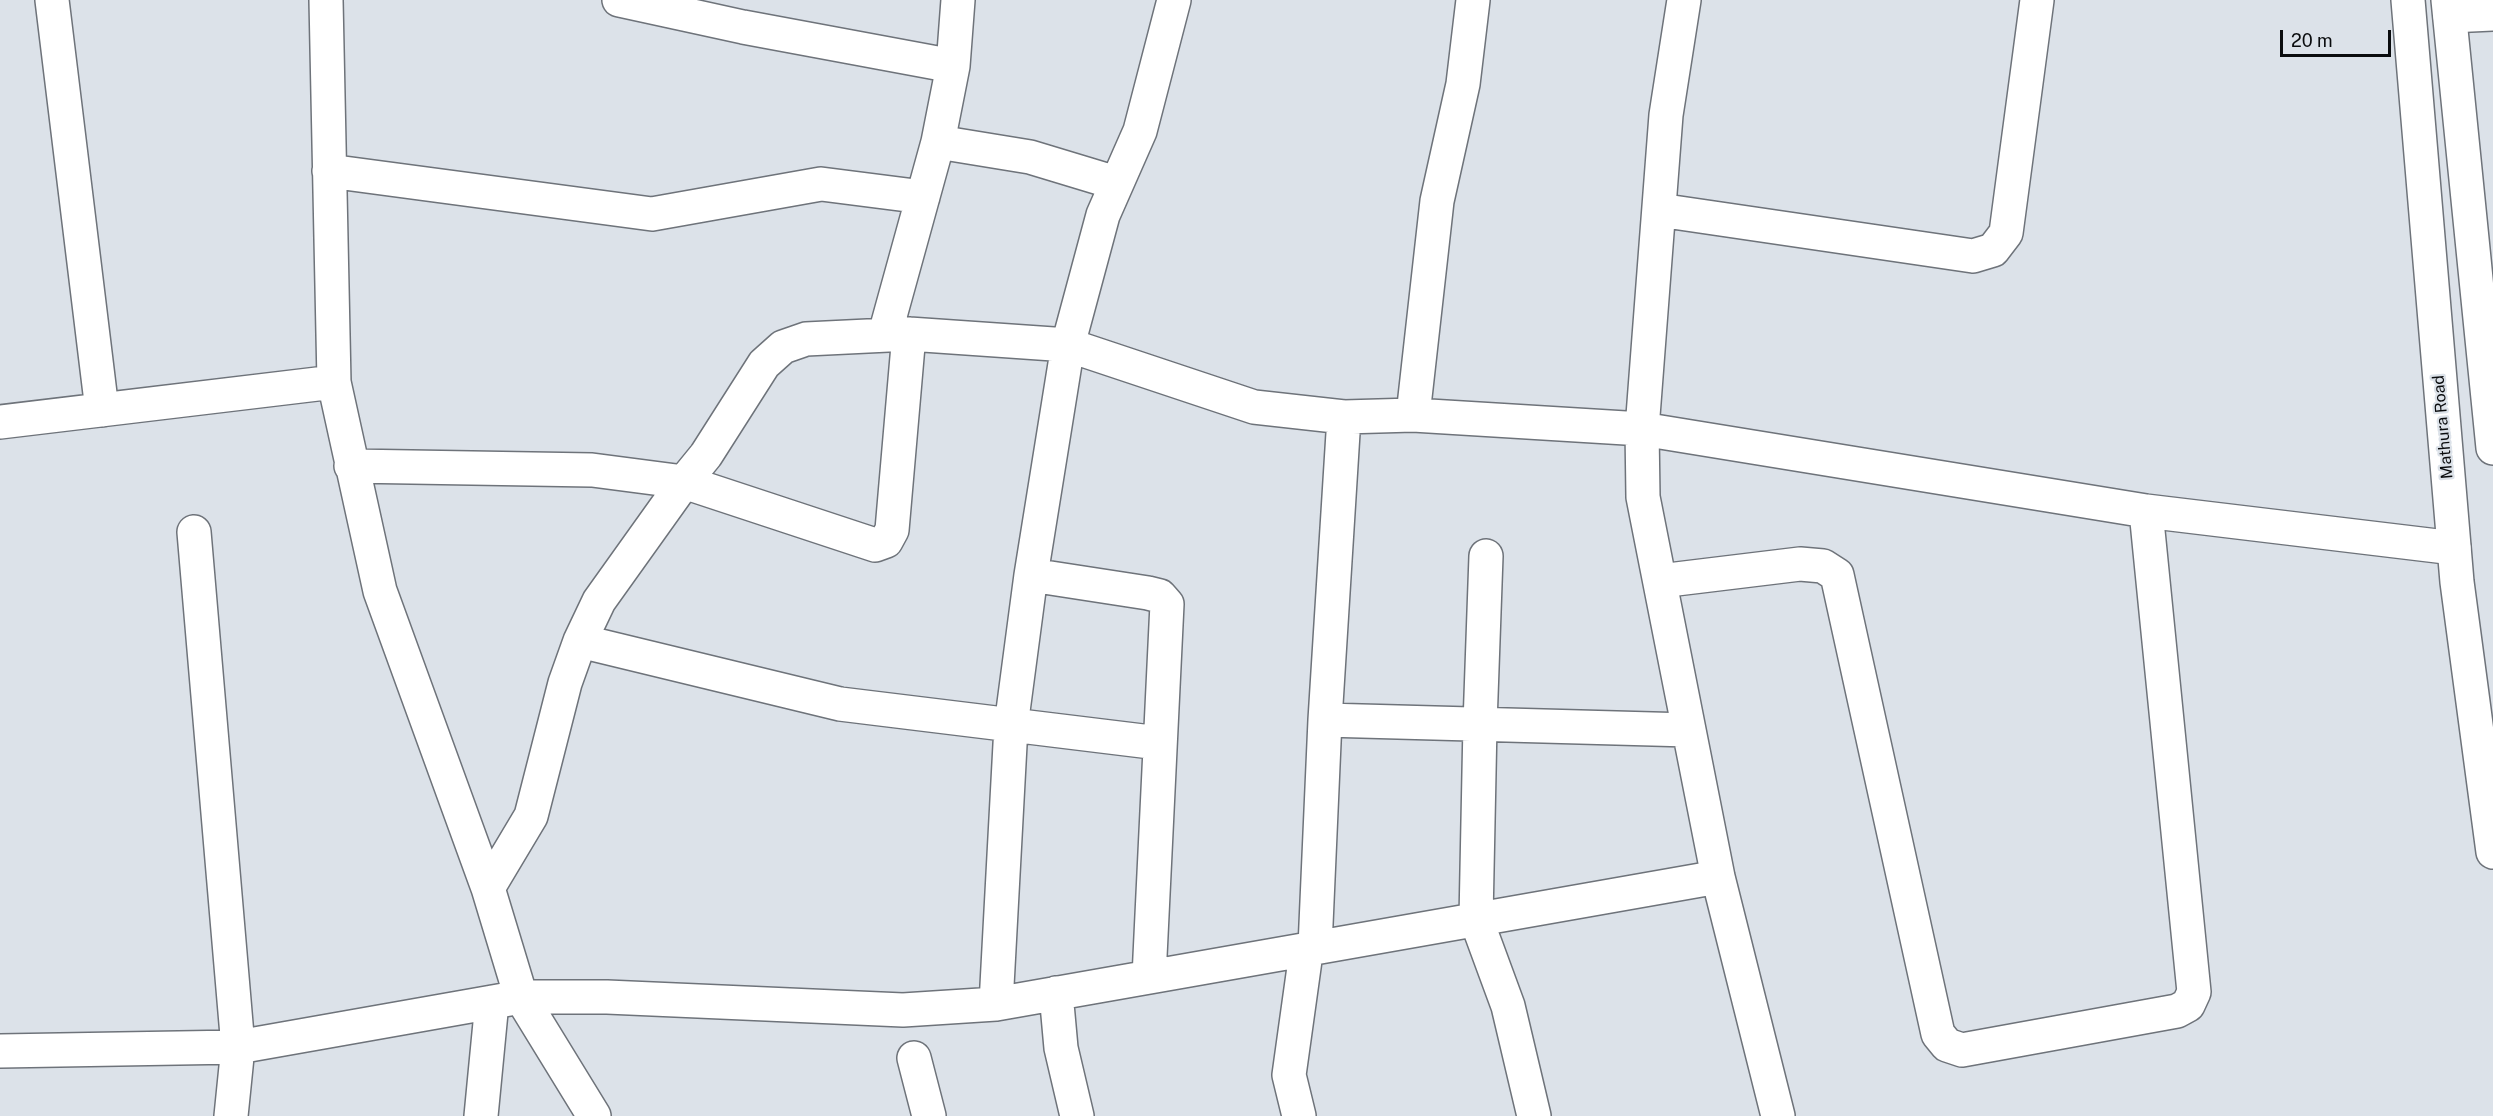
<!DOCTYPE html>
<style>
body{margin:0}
#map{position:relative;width:2493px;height:1116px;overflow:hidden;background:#dce2e9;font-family:"Public Sans",sans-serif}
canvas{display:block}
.scale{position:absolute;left:2280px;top:30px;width:111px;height:27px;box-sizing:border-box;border:3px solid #0a0c0e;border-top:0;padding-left:8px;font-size:18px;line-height:21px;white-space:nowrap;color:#0a0c0e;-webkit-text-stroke:4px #dce2e9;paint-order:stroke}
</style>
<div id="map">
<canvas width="2493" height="1116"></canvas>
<div class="scale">20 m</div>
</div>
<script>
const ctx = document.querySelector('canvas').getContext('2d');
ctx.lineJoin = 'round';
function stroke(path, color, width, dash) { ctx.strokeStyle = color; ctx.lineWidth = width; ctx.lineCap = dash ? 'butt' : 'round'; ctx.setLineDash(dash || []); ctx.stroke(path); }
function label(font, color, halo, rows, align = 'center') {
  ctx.font = font + ' "Public Sans",sans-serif'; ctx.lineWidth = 4.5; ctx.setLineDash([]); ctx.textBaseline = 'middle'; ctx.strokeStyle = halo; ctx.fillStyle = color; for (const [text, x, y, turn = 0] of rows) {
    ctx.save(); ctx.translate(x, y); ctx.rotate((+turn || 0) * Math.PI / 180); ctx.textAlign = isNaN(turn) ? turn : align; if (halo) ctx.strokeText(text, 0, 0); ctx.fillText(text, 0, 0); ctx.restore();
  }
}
const minor = new Path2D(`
 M52 0 102 410
 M326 0 334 382 380 591 488 888 521 997 594 1116
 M619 0 743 27 953 66
 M2450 16 2493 14
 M938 142 1030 157 1116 183
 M329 171 652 214 821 184 923 197
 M1659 210 1973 256 1993 250 2006 233 2037 0
 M885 334 938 142 953 66 958 0
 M1413 415 1437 201 1463 84 1473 0
 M0 422 334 382
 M351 466 592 470 684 482 875 545 886 541 892 530 909 334
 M194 532 238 1047 231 1116
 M1486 556 1480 724 1476 919 1508 1006 1534 1116
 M1031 575 1148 593 1160 596 1167 604 1149 977
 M1660 581 1800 564 1823 566 1837 575 1938 1034 1947 1045 1962 1050 2177 1011 2188 1005 2194 992 2146 511
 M580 641 840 704 1159 743
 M1325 720 1689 730
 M488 888 531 816 565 683 580 641 599 601 684 482 706 455 764 364 783 347 806 339 909 334 1068 345 1254 407 1344 417 1413 415 1642 429 1666 115 1684 0
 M1056 993 1061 1048 1077 1116
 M996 1004 1011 726 1031 575 1068 345 1103 215 1140 131 1174 0
 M0 1051 238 1047 521 997H607L903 1010 996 1004 1718 877
 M914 1058 929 1116
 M481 1116 492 1002
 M1299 1116 1289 1075 1306 953 1315 947 1325 720 1344 417
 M1778 1116 1718 877 1643 497 1642 429 2146 511 2454 548`);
const major = new Path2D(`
 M2408 0 2457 582 2493 852
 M2448 0 2493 448`);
stroke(minor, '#6e737a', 36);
stroke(major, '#6e737a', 36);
stroke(minor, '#fff', 33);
stroke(major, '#fff', 33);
label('16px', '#0a0c0e', '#dce2e9', [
 ["Mathura Road",2443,427,-95]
]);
</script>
